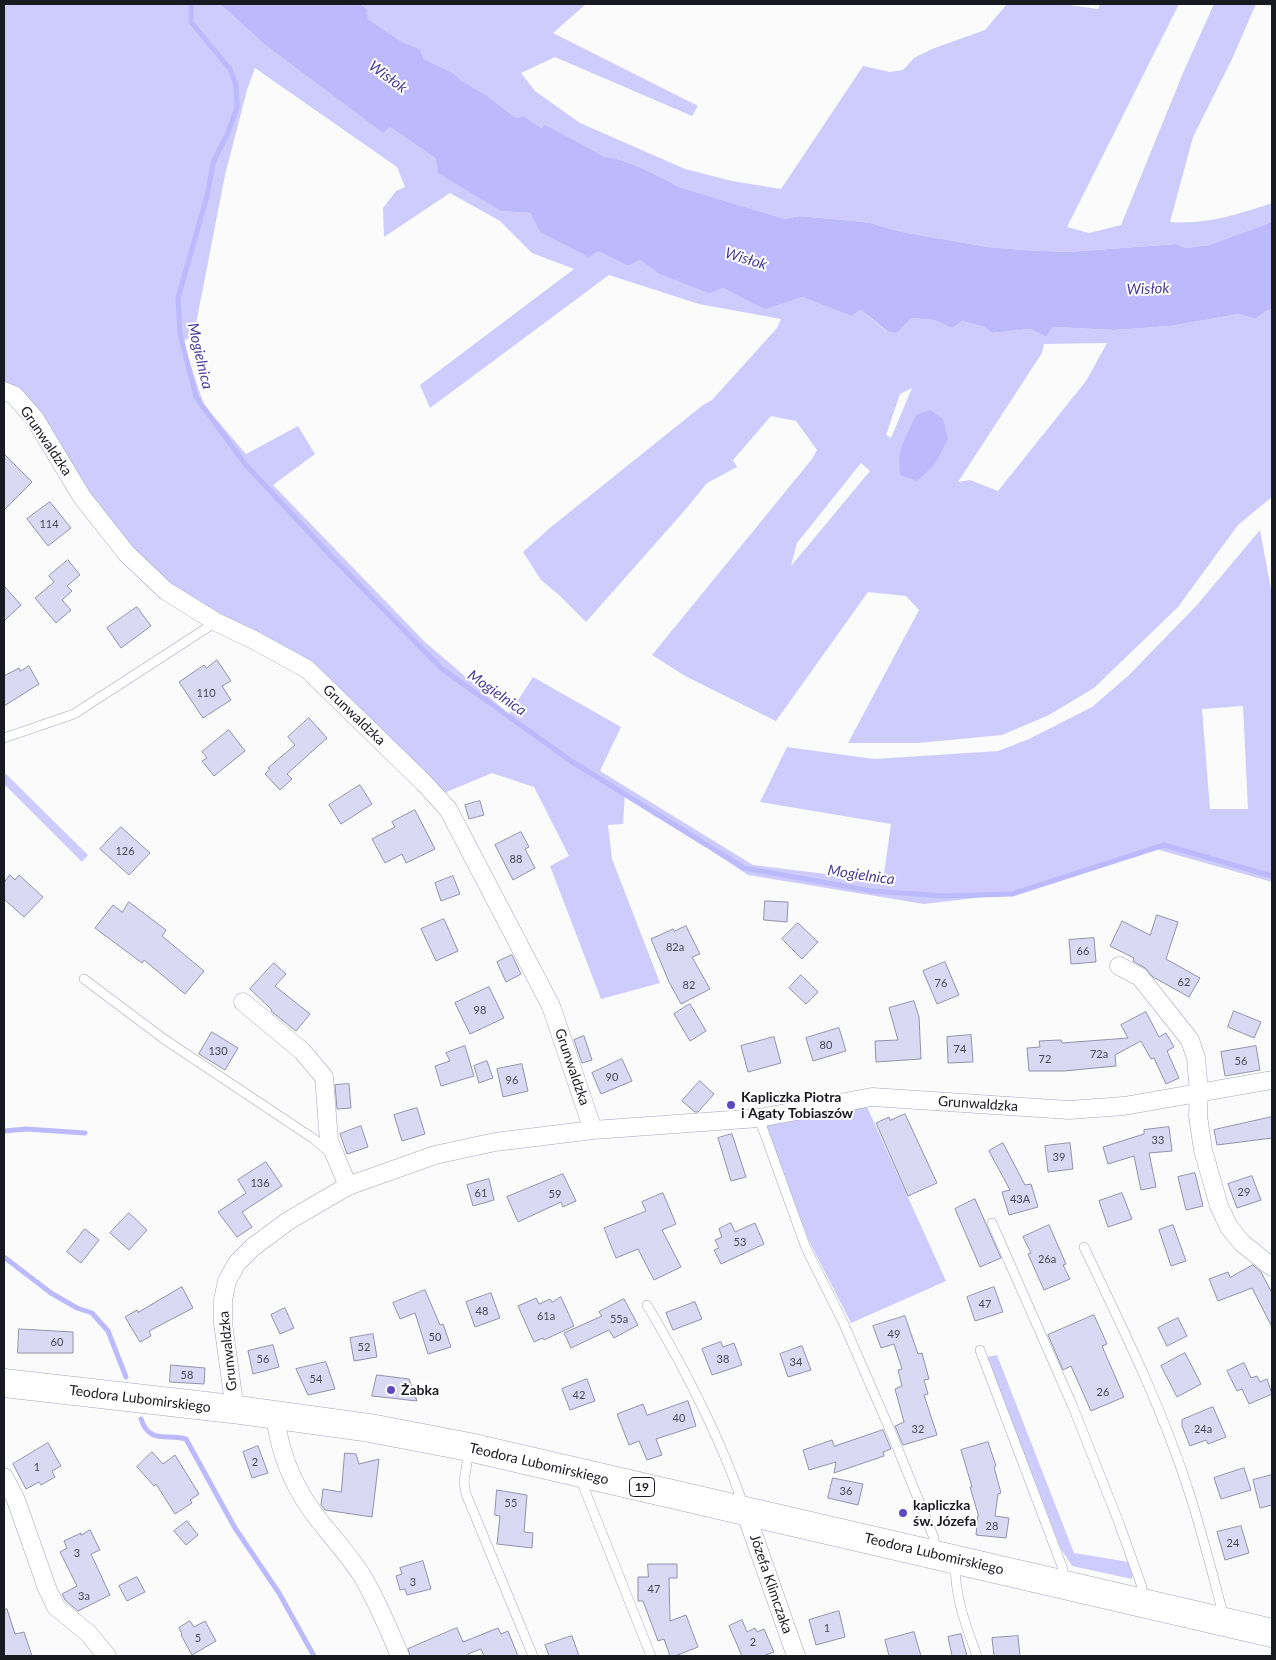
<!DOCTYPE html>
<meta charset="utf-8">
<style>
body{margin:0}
#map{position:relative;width:1276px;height:1660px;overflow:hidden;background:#fbfbfb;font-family:Lato,sans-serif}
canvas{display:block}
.frame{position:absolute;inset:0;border:5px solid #191922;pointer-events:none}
</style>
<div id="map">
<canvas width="1276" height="1660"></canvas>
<div class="frame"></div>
</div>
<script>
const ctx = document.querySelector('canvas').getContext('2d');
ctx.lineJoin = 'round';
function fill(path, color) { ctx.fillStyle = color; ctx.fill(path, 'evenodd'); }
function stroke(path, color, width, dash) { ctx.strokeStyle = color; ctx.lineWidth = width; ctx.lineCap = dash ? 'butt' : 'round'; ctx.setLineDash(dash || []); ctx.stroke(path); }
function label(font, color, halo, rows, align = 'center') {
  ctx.font = font + ' Lato,sans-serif'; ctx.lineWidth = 4; ctx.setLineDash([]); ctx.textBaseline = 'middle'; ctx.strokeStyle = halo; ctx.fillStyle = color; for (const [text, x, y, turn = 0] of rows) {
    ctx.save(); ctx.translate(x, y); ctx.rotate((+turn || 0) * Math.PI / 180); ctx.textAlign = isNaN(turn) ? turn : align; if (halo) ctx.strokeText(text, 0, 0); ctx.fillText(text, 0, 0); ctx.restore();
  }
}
fill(new Path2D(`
 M4 4H220L265 45 382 132 390 127 436 159 501 211 530 213 540 232 598 251 628 266 640 260 659 274 709 292 723 288 765 308 802 297 851 316 861 310 886 331 911 318 934 320 952 328 962 321 984 327 992 333 1030 329 1046 337 1053 327 1114 330 1170 326 1239 314 1256 319 1266 311 1272 309V497L1238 525 1178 607 1094 688 1049 715 1002 735 918 743H848L919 610 906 596 868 592 776 721 685 676 652 655 812 459 817 450 796 421 771 416 733 460 737 467 707 483 685 510 586 622 559 595 541 580 523 552 551 527 703 405 712 400 777 328 781 319 699 304 609 275 430 408 420 385 574 269 532 253 500 221 450 193 384 237 383 208 396 191 405 187 397 167 255 68 247 90 225 175 194 334 183 342 204 405 246 454 298 426 315 454 273 485 425 642 509 714 533 677 621 727 600 771 753 865 883 881 891 824 760 802 787 747 874 759 998 751 1029 739 1092 707 1129 675 1197 605 1260 530 1272 595V882L1156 849 1018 893 924 904 748 875 625 793 623 824 608 825 612 859 660 983 601 999 550 866 569 856 534 787 492 773 444 793 305 660 243 625 204 610 166 582 134 551 4 385ZM1107 343 1086 381 998 491 970 480 958 482 1042 353 1044 344ZM912 388 891 438 886 435 900 394ZM861 463 870 471 791 566 797 543ZM1243 706 1248 809H1210L1202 709Z
 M360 4H586L553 33 698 106 692 116 555 57 521 73 535 91 580 123 685 169 732 181 781 189 863 66 890 72 903 70 914 58 932 49 985 30 1007 4H1063L1098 9 1100 4H1179L1067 227 1089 233 1121 225 1183 73 1214 4H1256L1232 59 1193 137 1170 222C1207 225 1238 214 1272 203V222L1209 245 1186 248 1177 244 1066 252 1024 250 988 247 902 232 870 223 854 221 799 216 785 219 679 187C658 175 628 160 603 156L545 126 541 128 524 116 516 118 486 95 462 81 453 73 424 59 420 49 402 42 368 19 367 9Z
 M4 772 88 855 82 862 4 784Z
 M867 1107 946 1281 851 1323 809 1241 766 1125Z
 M997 1355 1074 1553 1129 1562 1133 1570 1132 1579 1072 1566 1061 1549 987 1357Z`), '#cdccfc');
fill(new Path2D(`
 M220 4H360L367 9 368 19 402 42 420 49 424 59 453 73 462 81 486 95 516 118 524 116 541 128 545 125 603 156C628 160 658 175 679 187L785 219 799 216 854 221 870 223 902 232 988 247 1024 250 1067 252 1177 244 1186 248 1209 245 1272 222V309L1266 311 1256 319 1239 314 1170 326 1114 330 1053 327 1046 337 1030 329 992 333 984 327 962 321 952 328 934 320 911 318 897 333 887 331 861 310 851 316 802 297 765 309 723 288 709 293 659 274 640 260 628 266 598 251 589 257 540 232 530 213 501 211 438 173 436 159 390 127 383 133 265 45Z
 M930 410 943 419 948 439 935 464 917 481 900 475 899 457 902 445 916 415Z`), '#bcbafd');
stroke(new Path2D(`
 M191 4V22L230 69 236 85 237 107 227 135 213 163 207 196 178 298 180 334 196 397 246 465 331 556 441 668 571 761 744 868 872 891 944 896 1012 894 1164 845 1272 876
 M4 1131 26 1129 85 1133
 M4 1257 51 1293 77 1308 92 1313 108 1331 126 1377
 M141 1419C150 1445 166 1433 186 1439L235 1528 279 1593 314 1656`), '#bcbafd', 5);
const building = new Path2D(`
 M4 454 32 482 4 510Z
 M50 502 71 528 48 546 27 519Z
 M68 560 80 575 67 586 72 591 62 600 71 610 56 623 35 598 54 582 49 576Z
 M4 586 21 605 4 621Z
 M137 607 151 626 121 648 107 628Z
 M217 660 231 681 222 686 231 700 203 718 179 682 204 665 206 668Z
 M29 666 39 684 4 706V676L19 668 20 671Z
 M309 718 327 738 287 774 292 779 280 790 265 774 270 769 268 768 295 745 288 737Z
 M229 730 245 751 214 776 202 761 207 758 202 752Z
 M360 785 372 804 341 824 329 805Z
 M480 801 484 815 469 819 465 805Z
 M415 810 435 849 406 863 402 854 385 863 372 839 395 827 392 822Z
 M121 827 150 853 129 875 100 849Z
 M521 832 529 847 525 849 535 868 513 880 495 845Z
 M10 875 15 880 19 875 43 897 24 917 4 899V883Z
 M453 876 460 894 441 901 435 883Z
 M765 901 788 902 787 922 764 920Z
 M129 902 166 930 162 936 204 971 185 994 144 960 142 963 95 928 113 905 122 912Z
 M1157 915 1178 922 1166 959 1200 978 1189 997 1153 977 1145 968 1133 961 1134 958 1110 946 1122 921 1150 935Z
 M444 919 458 951 436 961 421 929Z
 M798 923 818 942 802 959 782 939Z
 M686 926 700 954 692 957 710 989 681 1004 669 982 651 939 673 929 674 931Z
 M1094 938 1096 962 1071 964 1069 940Z
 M512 955 521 974 506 982 497 962Z
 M945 962 959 995 937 1004 923 971Z
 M274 963 286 974 275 986 310 1014 296 1031 271 1011 272 1010 250 989Z
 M801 975 818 992 806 1004 789 988Z
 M489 987 504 1018 470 1034 455 1003Z
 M914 1001 919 1017 921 1059 876 1062 875 1041 898 1040 889 1008Z
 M690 1004 706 1031 690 1041 674 1014Z
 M1234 1011 1261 1022 1254 1038 1228 1027Z
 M1146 1012 1159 1037 1166 1033 1174 1047 1167 1051 1179 1078 1166 1084 1154 1058 1151 1059 1141 1041 1115 1055 1116 1066 1064 1071H1029L1027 1048 1040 1047 1039 1041 1061 1040 1062 1043 1128 1038 1121 1025Z
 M839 1028 846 1051 813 1061 806 1038Z
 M212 1032 238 1048 225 1070 199 1054Z
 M971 1035 973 1062 948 1063 947 1037Z
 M584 1036 592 1060 582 1063 574 1040Z
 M774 1037 781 1063 748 1072 741 1046Z
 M465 1046 474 1076 441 1086 435 1066 450 1061 446 1053Z
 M1256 1046 1260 1070 1225 1076 1221 1052Z
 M622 1059 632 1081 601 1094 592 1073Z
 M487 1061 493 1078 479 1083 474 1066Z
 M522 1064 528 1091 503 1097 497 1069Z
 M700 1081 714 1094 698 1112H695L682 1101Z
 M349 1084 351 1108 337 1109 335 1085Z
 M417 1108 425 1134 402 1141 394 1115Z
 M905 1114 937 1183 908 1196 876 1123 889 1117 890 1120Z
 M1272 1117V1138L1217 1145 1214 1130Z
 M361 1126 368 1147 347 1154 340 1134Z
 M1169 1127 1172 1151 1149 1153 1156 1187 1141 1190 1134 1156 1108 1164 1103 1147 1144 1134V1130Z
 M732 1134 746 1177 731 1181 718 1138Z
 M1003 1143 1025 1185 1031 1184 1038 1207 1009 1215 1002 1192 1010 1190 989 1151Z
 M1070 1143 1073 1169 1048 1172 1045 1146Z
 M266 1162 282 1186 242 1212 252 1227 237 1237 218 1212 246 1193 238 1180Z
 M1195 1173 1203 1206 1186 1210 1178 1177Z
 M563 1174 576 1201 563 1207 561 1202 518 1222 507 1197Z
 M1252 1176 1261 1200 1237 1208 1228 1184Z
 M489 1179 494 1200 473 1206 467 1185Z
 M663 1193 676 1224 662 1230 681 1267 654 1280 638 1249 616 1258 604 1228 646 1211 642 1202Z
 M1122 1193 1132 1219 1108 1227 1099 1201Z
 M975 1199 1001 1258 980 1267 955 1209Z
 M129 1213 147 1230 129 1250 110 1233Z
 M731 1223 735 1232 755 1223 764 1244 721 1264 714 1250 719 1248 715 1240 722 1237 719 1229Z
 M1049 1225 1066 1264 1063 1265 1070 1279 1044 1290 1028 1254 1031 1253 1023 1237Z
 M1173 1225 1186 1261 1171 1266 1159 1230Z
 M85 1229 99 1240 81 1263 67 1252Z
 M1253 1265 1261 1272 1272 1293V1327L1252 1288 1218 1301 1209 1279 1228 1272 1230 1277Z
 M182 1287 193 1308 149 1331 151 1336 140 1342 125 1317 137 1310 138 1312Z
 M994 1287 1003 1312 975 1321 967 1297Z
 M425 1290 440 1325 443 1324 451 1347 428 1354 415 1313 400 1319 393 1303Z
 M491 1293 500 1318 475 1327 466 1302Z
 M561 1297 574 1326 544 1340 543 1338 534 1342 518 1306 536 1298 539 1304 550 1299 552 1302Z
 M624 1299 638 1325 614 1338 609 1330 571 1348 564 1333 602 1316 599 1312Z
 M695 1302 702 1319 673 1330 666 1313Z
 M285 1308 294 1328 280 1334 271 1315Z
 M1094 1315 1107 1344 1102 1346 1124 1397 1091 1411 1071 1366 1063 1370 1048 1335Z
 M905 1316 918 1354 922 1353 929 1379 924 1380 928 1394 924 1395 937 1435 903 1445 895 1426 904 1422 895 1389 902 1386 898 1370 902 1369 894 1344 881 1348 873 1326Z
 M1178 1318 1187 1336 1167 1346 1158 1328Z
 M19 1329 73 1332V1353H18Z
 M373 1334 377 1357 354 1361 350 1338Z
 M721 1342 723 1347 734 1343 742 1365 712 1375 702 1349Z
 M273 1345 279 1367 253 1374 248 1351Z
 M802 1346 811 1370 788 1377 780 1354Z
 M1185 1353 1201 1384 1177 1397 1161 1366Z
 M326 1362 335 1389 308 1395 296 1369Z
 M1244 1363 1251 1378 1257 1376 1260 1382 1267 1379 1272 1394 1249 1404 1242 1389 1237 1391 1227 1371Z
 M171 1365 205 1368 204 1384 170 1382Z
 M377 1375 409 1379 417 1401 372 1396Z
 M587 1379 595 1401 570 1410 562 1389Z
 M688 1401 696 1426 656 1439 662 1455 647 1460 639 1441 629 1445 617 1414 643 1404 647 1415Z
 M1213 1407 1226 1437 1208 1444 1206 1440 1190 1446 1182 1426V1420Z
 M883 1430 891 1449 883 1452 884 1456 834 1473 836 1462 809 1470 803 1450 832 1440 834 1446Z
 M988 1442 996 1466 994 1467 1001 1493 998 1494 995 1516 1009 1518 1006 1538 976 1535 978 1514 970 1487H972L961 1450Z
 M48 1443 61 1466 52 1471 55 1477 41 1485 39 1482 26 1489 13 1464Z
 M258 1446 268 1473 252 1478 243 1452Z
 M152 1452 163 1464 175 1455 199 1494 190 1500 192 1503 175 1514 156 1484 154 1486 137 1467Z
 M345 1453 356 1454 359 1464 379 1459 372 1517 325 1510 321 1505 323 1489 341 1492Z
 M1244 1468 1251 1490 1221 1499 1214 1478Z
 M1272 1475V1505L1260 1508 1253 1480Z
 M833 1478 863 1484 858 1505 828 1498Z
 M497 1490 527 1495 524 1532 533 1533 532 1548 497 1544 500 1516 495 1515Z
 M187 1521 198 1535 186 1545 174 1531Z
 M1241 1526 1249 1553 1225 1560 1217 1532Z
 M90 1530 100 1550 91 1554 110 1595 78 1611 65 1600 62 1594 77 1586 60 1552 67 1548 64 1541 81 1533V1535Z
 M423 1561 431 1589 407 1595 405 1589 400 1590 396 1576 402 1574 400 1568Z
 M648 1564H677V1578H669L670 1621 686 1615 698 1647 675 1656H670L664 1639 658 1641 643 1601H638V1577H648Z
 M137 1577 145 1592 127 1601 119 1586Z
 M7 1609 15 1634 24 1632 32 1656H4V1610Z
 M839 1611 845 1637 816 1645 809 1620Z
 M742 1620 747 1632 755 1628 757 1632 764 1629 774 1652 763 1656H742L729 1626Z
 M190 1621 194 1627 205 1621 216 1641 192 1655 181 1635 182 1634 179 1628Z
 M457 1628 463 1642 498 1628 501 1634 508 1631 518 1656H484L481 1649 468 1654 469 1656H410L408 1649Z
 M914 1632 921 1656H889L885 1640Z
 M961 1634 967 1656H952L948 1637Z
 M572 1636 579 1656H549L545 1645Z
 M1018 1636 1020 1656H994L992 1638Z`);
fill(building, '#d9d9f4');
stroke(building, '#9292aa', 1);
const service = new Path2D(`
 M4 738 74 714 216 622
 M84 979 164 1039 314 1139 330 1153
 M759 1118 806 1248 843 1322 893 1437 934 1538 931 1551
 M992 1223 1073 1407 1119 1523 1142 1587 1141 1600
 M1084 1247C1122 1327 1162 1407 1189 1492 1201 1529 1211 1568 1221 1606L1223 1619
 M647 1305C685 1369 720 1436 744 1507
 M980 1350 1063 1569 1062 1582
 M469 1450 464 1482 466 1494 533 1656
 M580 1478 651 1656
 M955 1562C955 1598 965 1623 977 1656`);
const minor = new Path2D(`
 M4 391 14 395 35 419 82 497 126 553 166 591 216 622 254 640 307 669 424 783 448 809 551 1006 593 1130
 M1119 966 1140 977 1190 1040 1196 1058 1199 1092 1198 1116 1203 1150 1219 1206 1229 1227 1242 1243 1272 1267
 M243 1002 302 1051 324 1077 329 1141 348 1186
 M232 1409 233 1396 223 1323V1300L227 1281 237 1263 253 1247 288 1221 348 1186 435 1155 495 1142 593 1130 759 1118 872 1097 1069 1110 1124 1106 1272 1080
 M275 1415C279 1449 292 1483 312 1511 327 1532 346 1551 361 1574 377 1600 388 1628 400 1656
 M4 1477 16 1500 47 1588 56 1607 88 1633 107 1656
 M745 1511 796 1656`);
const trunk = new Path2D(`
 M4 1383 232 1409 370 1428 469 1447 1272 1633`);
stroke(service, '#a5a5bd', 10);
stroke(minor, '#a5a5bd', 19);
stroke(trunk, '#a5a5bd', 29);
stroke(service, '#fff', 9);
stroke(minor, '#fff', 18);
stroke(trunk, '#fff', 28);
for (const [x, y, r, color] of [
 [731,1105,5,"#5e49c2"],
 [391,1390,5,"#5e49c2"],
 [903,1513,5,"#5e49c2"]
]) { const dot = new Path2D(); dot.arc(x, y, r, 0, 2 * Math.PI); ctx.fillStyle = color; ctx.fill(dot); stroke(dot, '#fff', 2); }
label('11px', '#494956', null, [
 ["114",49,524],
 ["110",206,693],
 ["126",125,851],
 ["88",516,859],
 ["82a",675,947],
 ["66",1083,951],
 ["62",1184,982],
 ["76",941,983],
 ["82",689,985],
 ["98",480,1010],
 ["80",826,1045],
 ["74",960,1049],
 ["130",218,1051],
 ["72a",1099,1054],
 ["72",1045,1059],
 ["56",1241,1061],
 ["90",612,1077],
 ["96",512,1080],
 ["33",1158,1140],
 ["39",1059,1157],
 ["136",260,1183],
 ["29",1244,1192],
 ["61",481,1193],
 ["59",555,1194],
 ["43A",1020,1199],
 ["53",740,1242],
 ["26a",1047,1259],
 ["47",985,1304],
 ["48",482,1311],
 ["61a",546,1316],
 ["55a",619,1319],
 ["49",894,1334],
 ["50",435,1337],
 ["60",57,1342],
 ["52",364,1347],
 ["56",263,1359],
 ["38",723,1359],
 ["34",796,1362],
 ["58",187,1375],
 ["54",316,1379],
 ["26",1103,1392],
 ["42",579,1395],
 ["40",679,1418],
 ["32",918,1429],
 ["24a",1203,1429],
 ["2",255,1462],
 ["1",37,1467],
 ["36",846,1491],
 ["55",511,1503],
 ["28",992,1526],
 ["24",1233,1543],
 ["3",77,1553],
 ["3",413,1582],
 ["47",654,1589],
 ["3a",84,1596],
 ["1",827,1628],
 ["5",198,1638],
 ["2",753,1642]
]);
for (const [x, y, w] of [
 [642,1487,25]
]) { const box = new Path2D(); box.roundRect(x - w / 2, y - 9.5, w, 19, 4); ctx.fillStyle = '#fff'; ctx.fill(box); stroke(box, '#191922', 1); }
label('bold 12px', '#191922', null, [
 ["19",642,1487]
]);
label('14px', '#191922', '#fff', [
 ["Grunwaldzka",46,441,56],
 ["Grunwaldzka",354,715,44],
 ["Grunwaldzka",572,1067,71],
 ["Grunwaldzka",978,1104,4],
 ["Grunwaldzka",228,1351,-96],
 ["Teodora Lubomirskiego",140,1399,7],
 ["Teodora Lubomirskiego",539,1464,13],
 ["Teodora Lubomirskiego",934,1554,13],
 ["Józefa Klimczaka",771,1584,71]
]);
label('bold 14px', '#191922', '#fff', [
 ["Kapliczka Piotra",741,1097],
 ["i Agaty Tobiaszów",741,1113],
 ["Żabka",401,1390],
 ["kapliczka",913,1505],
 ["św. Józefa",913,1521]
], 'left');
label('italic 15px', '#4b3c9a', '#fff', [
 ["Wisłok",388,77,36],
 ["Wisłok",746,259,17],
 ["Wisłok",1148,289,-2],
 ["Mogielnica",200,356,77],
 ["Mogielnica",497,693,35],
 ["Mogielnica",861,875,8]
]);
</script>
